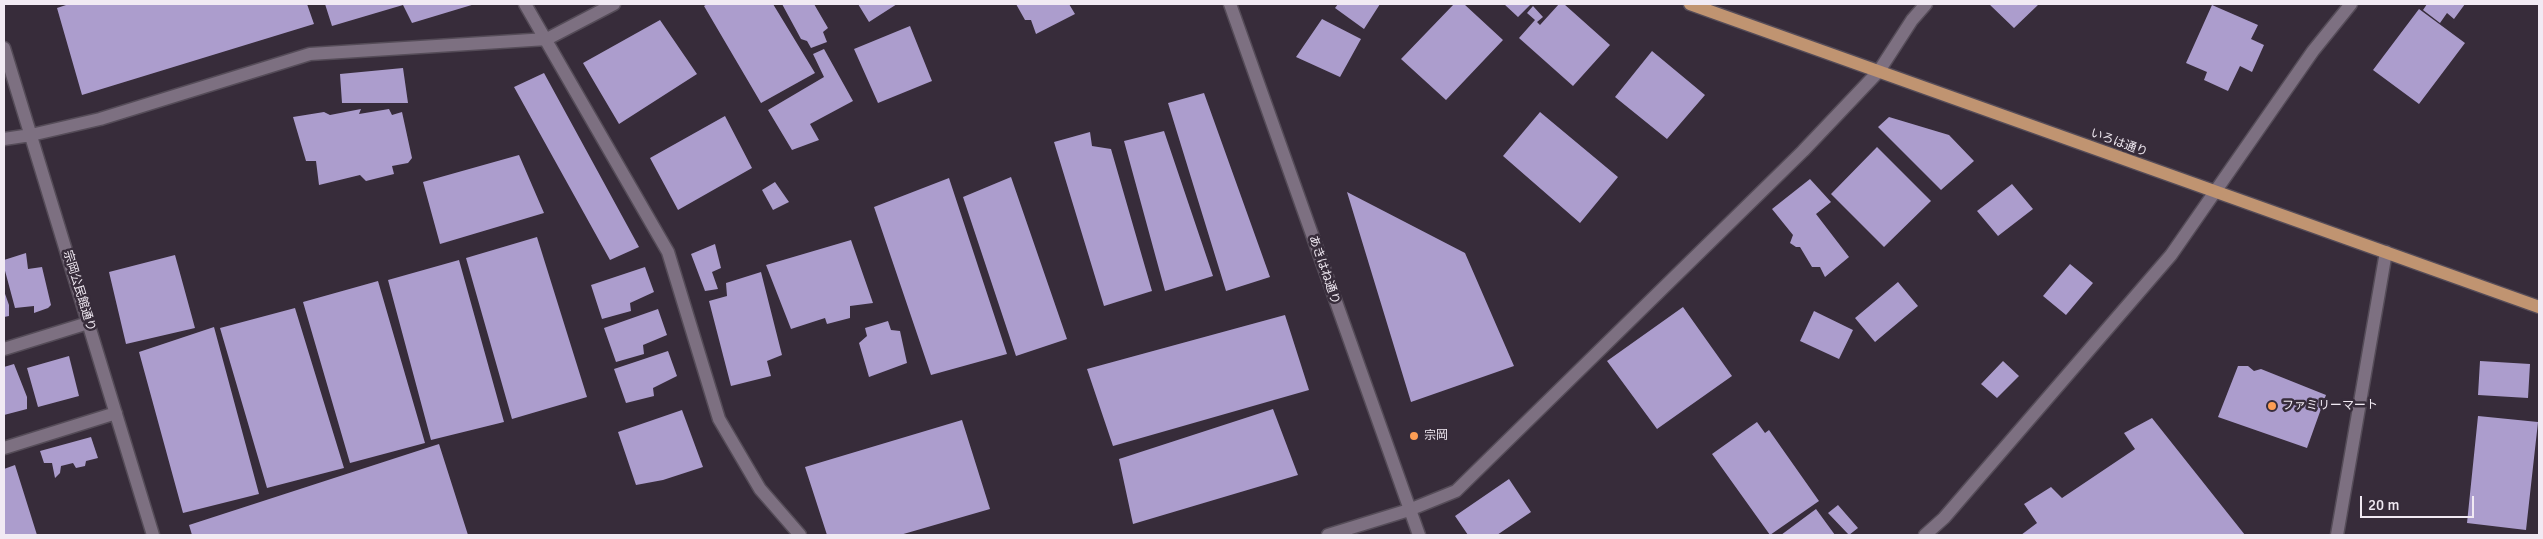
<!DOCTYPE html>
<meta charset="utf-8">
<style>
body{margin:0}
#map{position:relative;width:2543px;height:539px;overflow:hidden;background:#372c3a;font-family:Signika,sans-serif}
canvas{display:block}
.frame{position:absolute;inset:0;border:5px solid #f1eaf3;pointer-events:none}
.scale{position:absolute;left:2360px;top:496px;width:114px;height:22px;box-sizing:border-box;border:2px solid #f1eaf3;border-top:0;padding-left:6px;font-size:15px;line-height:18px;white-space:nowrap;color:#f1eaf3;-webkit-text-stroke:4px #372c3a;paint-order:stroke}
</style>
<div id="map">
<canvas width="2543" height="539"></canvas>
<div class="frame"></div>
<div class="scale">20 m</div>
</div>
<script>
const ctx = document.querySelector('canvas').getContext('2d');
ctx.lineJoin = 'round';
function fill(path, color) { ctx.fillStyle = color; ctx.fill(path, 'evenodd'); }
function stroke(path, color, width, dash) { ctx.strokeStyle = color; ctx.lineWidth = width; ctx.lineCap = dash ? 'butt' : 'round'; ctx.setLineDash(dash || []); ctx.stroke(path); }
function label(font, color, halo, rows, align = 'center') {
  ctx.font = font + ' Signika,"Noto Sans JP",sans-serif'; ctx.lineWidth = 5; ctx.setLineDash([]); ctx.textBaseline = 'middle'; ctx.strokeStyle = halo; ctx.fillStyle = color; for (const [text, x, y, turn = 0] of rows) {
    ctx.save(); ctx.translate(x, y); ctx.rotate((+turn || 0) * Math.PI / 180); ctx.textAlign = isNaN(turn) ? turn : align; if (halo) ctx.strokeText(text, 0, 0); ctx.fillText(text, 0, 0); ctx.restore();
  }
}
fill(new Path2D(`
 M69 4H307L314 24 82 95 57 8Z
 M325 4H475L412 23 403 5 332 26Z
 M707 4H773L815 73 761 103 704 6Z
 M782 4H814L828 28 823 32 827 42 811 48 807 41 801 39Z
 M858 4H897L869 22Z
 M1016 4H1069L1075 14 1036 34 1031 20H1025Z
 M1338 4H1380L1364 29 1335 8Z
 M1454 4H1464L1503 40 1446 100 1401 59Z
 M1504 4H1531L1518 17Z
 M1559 4H1564L1610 45 1573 86 1519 38 1535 20 1527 13 1533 6 1543 17 1537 22 1540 25Z
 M1989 4H2039L2014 28Z
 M2427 4H2465L2454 19 2447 13 2440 23 2423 10Z
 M2212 5 2258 25 2251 39 2264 45 2252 72 2240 66 2228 91 2204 80 2207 72 2186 63Z
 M2419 9 2465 43 2419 104 2373 70Z
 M1322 19 1361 39 1340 77 1296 57Z
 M660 20 697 74 619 124 583 63Z
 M910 26 932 81 878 103 854 49Z
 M824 49 853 101 810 124 819 140 792 150 768 110 824 77 813 54Z
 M1652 51 1705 95 1667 139 1615 97Z
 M403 68 408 103H342L340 74Z
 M544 73 639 247 610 260 514 87Z
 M1204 93 1270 277 1226 291 1168 103Z
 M361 109 359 114 389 109 392 115 402 112 412 158 408 163 392 166 394 174 366 181 360 175 319 185 316 161H306L293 117 324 112 330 115Z
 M1540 112 1618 177 1580 223 1503 156Z
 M725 116 752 168 678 210 650 158Z
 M1889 117 1949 135 1974 161 1941 190 1878 127Z
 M1164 131 1213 276 1165 291 1124 141Z
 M1090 132 1092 146 1111 149 1152 291 1104 306 1054 142Z
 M1877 147 1931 201 1884 247 1831 194Z
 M519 155 544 213 440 244 423 182Z
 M1011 177 1067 339 1016 356 963 197Z
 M949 178 1007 354 931 375 874 207Z
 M1810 179 1831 202 1816 214 1849 257 1825 277 1820 267H1812L1800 247H1796L1790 243 1793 235 1772 209Z
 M775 182 789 202 773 210 762 190Z
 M2012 184 2033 209 1998 236 1977 211Z
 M1347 192 1465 253 1514 366 1411 402Z
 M537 237 587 397 512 419 466 258Z
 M851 240 873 303 850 306V318L827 324 825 318 791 329 766 265Z
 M715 244 721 268 712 272 718 289 705 291 691 254Z
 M26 253 28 269 42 267 51 305 48 308 34 313V306L15 308 4 267V260Z
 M175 255 195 328 126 344 109 272Z
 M459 260 504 422 431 440 388 280Z
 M2070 264 2093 283 2066 315 2043 296Z
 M645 267 654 292 630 303 631 311 602 319 591 285Z
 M761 272 782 355 767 361 771 376 731 386 709 301 727 296 726 283Z
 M378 281 425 443 350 463 303 302Z
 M1898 282 1918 306 1875 342 1855 318Z
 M4 291 9 305V316L4 317Z
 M1683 307 1732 376 1657 429 1607 361Z
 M295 308 344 468 267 488 220 328Z
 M658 309 667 335 643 345 644 354 616 362 604 328Z
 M1814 311 1853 330 1839 359 1800 341Z
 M1285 315 1309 390 1113 446 1087 369Z
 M888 321 891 330 900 331 907 363 869 377 859 343 867 336 865 328Z
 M214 327 259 494 183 513 139 352Z
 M668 351 677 376 653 388 654 396 626 403 614 369Z
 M69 356 79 396 38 407 27 368Z
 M2003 361 2019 376 1997 398 1981 384Z
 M2480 361 2530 364 2528 398 2478 395Z
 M14 364 27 397V409L4 415V367Z
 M2238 366H2248L2254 371 2261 369 2326 395 2307 448 2218 417Z
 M1273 409 1298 475 1133 524 1119 459Z
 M682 410 703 467 663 480 636 485 618 432Z
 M2478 416 2538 422 2526 530 2467 523Z
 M2152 418 2245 535H2021L2037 523 2024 504 2051 487 2062 498 2135 449 2124 433Z
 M962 420 990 509 900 535H827L805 467Z
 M1757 422 1765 433 1769 430 1819 501 1770 535 1712 454Z
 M91 437 98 458 86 461 85 466 76 468 73 463 61 466 60 473 55 478 52 463H44L40 451Z
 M439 444 468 535H192L189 525Z
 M15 465 37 535H4V469Z
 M1509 479 1531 512 1497 535H1468L1455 516Z
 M1838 505 1858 528 1849 535 1828 513Z
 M1816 509 1835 535H1781Z`), '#ac9dcd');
const minor = new Path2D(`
 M525 4 668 252 719 419 760 489 800 535
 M1230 4 1419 535
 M4 48 153 535
 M4 139 31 135 100 119 310 54 547 39 614 4
 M4 349 88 323
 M4 448 116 413
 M1328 535 1409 510 1456 491 1803 151 1879 71 1912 20 1926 4
 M1925 535 1944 518 2171 255 2313 51 2351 4
 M2337 535 2386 252`);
const major = new Path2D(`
 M1690 4 2539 307`);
stroke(minor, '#554c58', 15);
stroke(major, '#554c58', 15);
stroke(minor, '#7d7081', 12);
stroke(major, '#c09471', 12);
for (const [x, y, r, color] of [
 [2272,406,5,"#fc9d54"],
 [1414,436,5,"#fc9d54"]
]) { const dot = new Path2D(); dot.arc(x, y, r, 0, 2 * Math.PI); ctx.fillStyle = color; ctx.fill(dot); stroke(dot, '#372c3a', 2); }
label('12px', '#f1eaf3', '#372c3a', [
 ["いろは通り",2119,143,20],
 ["あきはね通り",1324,270,71],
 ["宗岡公民館通り",79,291,73]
]);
label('12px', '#f1eaf3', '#372c3a', [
 ["ファミリーマート",2282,406],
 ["宗岡",1424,436]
], 'left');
</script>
